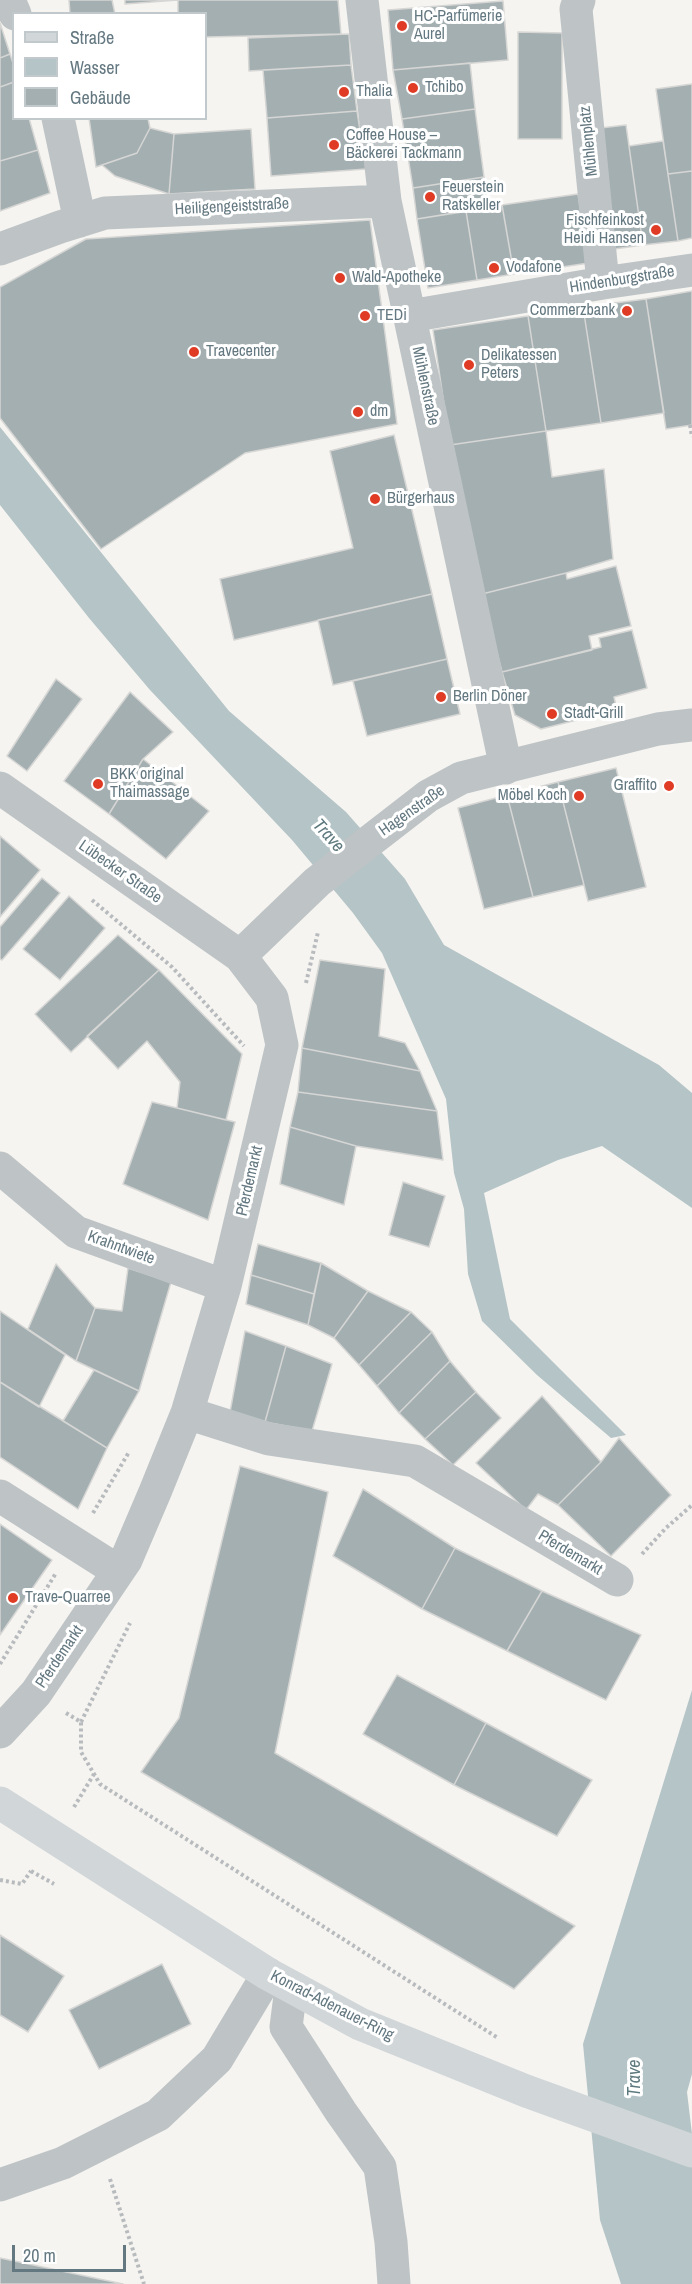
<!DOCTYPE html>
<meta charset="utf-8">
<style>
body{margin:0}
#map{position:relative;width:692px;height:2284px;overflow:hidden;background:#f5f4f1;font-family:"Archivo Narrow",sans-serif}
canvas{display:block}
.legend{position:absolute;left:12px;top:12px;width:195px;height:108px;box-sizing:border-box;background:#fff;border:2px solid #c1c9cd;margin:0;padding:8px 10px;list-style:none;font-size:18px;color:#647881}
.legend li{display:flex;align-items:center;gap:12px;height:30px}
.legend b{width:30px;border:2px solid #c1c9cd}
.scale{position:absolute;left:12px;top:2245px;width:114px;height:27px;box-sizing:border-box;border:3px solid #647881;border-top:0;padding-left:8px;font-size:18px;line-height:21px;white-space:nowrap;color:#647881;-webkit-text-stroke:4px #fff;paint-order:stroke}
</style>
<div id="map">
<canvas width="692" height="2284"></canvas>
<ul class="legend">
<li><b style="height:8px;background:#d1d6d9"></b>Straße</li>
<li><b style="height:16px;background:#b5c4c6"></b>Wasser</li>
<li><b style="height:16px;background:#a4afb2"></b>Gebäude</li>
</ul>
<div class="scale">20 m</div>
</div>
<script>
const ctx = document.querySelector('canvas').getContext('2d');
ctx.lineJoin = 'round';
function fill(path, color) { ctx.fillStyle = color; ctx.fill(path, 'evenodd'); }
function stroke(path, color, width, dash) { ctx.strokeStyle = color; ctx.lineWidth = width; ctx.lineCap = dash ? 'butt' : 'round'; ctx.setLineDash(dash || []); ctx.stroke(path); }
function label(font, color, halo, rows, align = 'center') {
  ctx.font = font + ' "Archivo Narrow",sans-serif'; ctx.lineWidth = 6; ctx.setLineDash([]); ctx.textBaseline = 'middle'; ctx.strokeStyle = halo; ctx.fillStyle = color; for (const [text, x, y, turn = 0] of rows) {
    ctx.save(); ctx.translate(x, y); ctx.rotate((+turn || 0) * Math.PI / 180); ctx.textAlign = isNaN(turn) ? turn : align; if (halo) ctx.strokeText(text, 0, 0); ctx.fillText(text, 0, 0); ctx.restore();
  }
}
fill(new Path2D(`
 M0 427 229 711 346 812 405 879 444 945 659 1065 692 1093V1208L602 1146 558 1160 484 1193 510 1319 626 1435 611 1438 537 1375 482 1321 468 1274 464 1209 454 1173 446 1099 382 953 353 913 292 840 150 690 89 618 0 505Z
 M692 1690V2074L687 2092 692 2134V2284H621L600 2220 583 2044Z`), '#b5c4c6');
const building = new Path2D(`
 M69 0H112L115 14H70Z
 M125 0H338L341 34 206 37V14H178V0L125 4Z
 M503 1 508 60 393 70 388 10Z
 M0 23 10 54 0 58Z
 M518 32 562 33V139H518Z
 M349 34 351 65 249 71 248 38Z
 M10 54 14 66V82L0 87V58Z
 M470 63 475 109 402 119 393 70Z
 M351 65 357 111 267 118 263 70Z
 M14 82V118H29L38 150 0 161V87Z
 M692 84V171L668 174 656 89Z
 M475 109 484 177 413 188 402 119Z
 M357 111 366 169 271 176 267 118Z
 M89 118H148L150 128 137 153 96 167Z
 M626 125 643 245 607 250 592 129Z
 M150 128 174 134 169 194 115 176 102 165 137 153Z
 M251 129 255 189 169 194 174 134Z
 M663 141 678 241 643 245 629 146Z
 M38 150 50 193 0 211V161Z
 M692 171V238L678 241 668 174Z
 M484 177 488 208 417 219 413 188Z
 M578 194 589 263 514 274 502 205Z
 M502 205 514 274 477 280 466 211Z
 M466 211 477 280 428 288 417 219Z
 M370 220 397 424 245 453 101 549 0 418V287L86 239Z
 M692 291V425L666 429 646 299Z
 M646 299 664 413 601 423 583 307Z
 M583 307 601 423 546 431 528 316Z
 M528 316 546 431 450 445 433 330Z
 M546 431 552 477 604 469 613 559 566 573 482 594 450 445Z
 M394 435 432 594 234 640 220 579 353 548 330 451Z
 M616 566 631 626 589 636 592 650 502 672 482 594 566 573 567 579Z
 M432 594 447 659 333 685 318 620Z
 M632 630 647 688 614 697 617 710 541 729 515 715 502 672 601 647 599 638Z
 M447 659 460 714 367 736 353 681Z
 M56 679 82 699 27 771 7 756Z
 M130 692 173 732 143 759 109 814 64 781Z
 M143 759 209 811 166 859 109 814Z
 M616 768 646 887 588 901 558 782Z
 M558 782 584 885 533 897 507 795Z
 M507 795 533 897 484 909 458 808Z
 M0 836 40 870 0 917Z
 M42 878 60 893 2 960 0 959V927Z
 M69 896 105 928 60 980 23 949Z
 M118 935 159 970 71 1052 35 1014Z
 M320 960 385 969 379 1036 405 1043 420 1071 302 1048Z
 M159 970 242 1054 226 1120 177 1108 180 1082 147 1041 118 1069 87 1036Z
 M302 1048 420 1071 437 1111 298 1092Z
 M298 1092 437 1111 443 1160 356 1146 290 1127Z
 M152 1102 235 1122 208 1220 123 1184Z
 M290 1127 356 1146 344 1205 280 1184Z
 M403 1182 445 1196 429 1247 389 1235Z
 M258 1244 321 1263 314 1294 251 1275Z
 M321 1263 368 1291 334 1338 308 1325Z
 M56 1264 95 1308 76 1361 28 1329Z
 M128 1268 171 1282 139 1391 76 1361 95 1308 122 1311Z
 M251 1275 314 1294 308 1325 246 1304Z
 M368 1291 411 1312 359 1365 334 1338Z
 M0 1311 65 1355 39 1407 0 1382Z
 M411 1312 432 1332 377 1386 359 1365Z
 M245 1331 286 1346 265 1422 230 1412Z
 M432 1332 450 1361 399 1413 377 1386Z
 M286 1346 332 1364 312 1431 265 1422Z
 M450 1361 476 1392 425 1439 399 1413Z
 M94 1370 139 1391 107 1448 63 1421Z
 M0 1382 107 1448 78 1509 0 1457Z
 M476 1392 501 1418 453 1465 425 1439Z
 M542 1396 601 1462 558 1505 538 1494 526 1510 476 1463Z
 M619 1438 671 1495 611 1556 558 1505 601 1462Z
 M240 1466 328 1492 275 1753 575 1926 514 1989 141 1772 179 1718Z
 M363 1489 455 1548 422 1609 333 1556Z
 M0 1524 52 1560 0 1635Z
 M455 1548 542 1591 507 1651 422 1609Z
 M542 1591 641 1635 606 1700 507 1651Z
 M397 1675 486 1723 454 1785 363 1734Z
 M486 1723 592 1780 557 1836 454 1785Z
 M0 1935 64 1976 28 2032 0 2015Z
 M162 1964 191 2024 99 2069 69 2010Z
 M0 2258 123 2284H0Z`);
fill(building, '#a4afb2');
stroke(building, '#d6d6d4', 1.5);
stroke(new Path2D(`
 M690 425 692 437
 M92 900 172 967 244 1046
 M306 983 318 932
 M93 1513 129 1452
 M642 1554 666 1528 692 1505
 M0 1664 56 1573
 M66 1713 81 1722V1752L100 1784 498 2038
 M81 1722 130 1623
 M74 1807 94 1774
 M31 1871 54 1884
 M0 1880 22 1884 31 1871
 M110 2179 144 2284`), '#b8bbbd', 4, [3, 3]);
stroke(new Path2D(`
 M9 0 15 14
 M362 0 385 201 506 768
 M579 0 576 9 603 283
 M58 118 80 221
 M0 249 60 227 105 213 385 201
 M410 316 603 283 692 270
 M0 788 240 956 272 998 282 1045 225 1286 187 1413 155 1492 126 1560 36 1693 0 1732
 M240 956 317 882 428 796 461 778 658 729 692 725
 M0 1168 76 1232 225 1286
 M187 1413 269 1439 415 1461 617 1580
 M0 1496 118 1571
 M291 1988 286 2027 341 2112 380 2167 391 2242 394 2284
 M0 2185 63 2163 158 2115 217 2059 268 1974`), '#bec3c5', 33);
stroke(new Path2D(`
 M0 1803 268 1974 360 2024 526 2091 692 2151`), '#d1d6d9', 33);
for (const [x, y, r, color] of [
 [402,26,6,"#e03c25"],
 [413,88,6,"#e03c25"],
 [344,92,6,"#e03c25"],
 [334,145,6,"#e03c25"],
 [430,197,6,"#e03c25"],
 [656,230,6,"#e03c25"],
 [494,268,6,"#e03c25"],
 [340,278,6,"#e03c25"],
 [627,311,6,"#e03c25"],
 [365,316,6,"#e03c25"],
 [194,352,6,"#e03c25"],
 [469,365,6,"#e03c25"],
 [358,412,6,"#e03c25"],
 [375,499,6,"#e03c25"],
 [441,697,6,"#e03c25"],
 [552,714,6,"#e03c25"],
 [98,784,6,"#e03c25"],
 [669,786,6,"#e03c25"],
 [579,796,6,"#e03c25"],
 [13,1598,6,"#e03c25"]
]) { const dot = new Path2D(); dot.arc(x, y, r, 0, 2 * Math.PI); ctx.fillStyle = color; ctx.fill(dot); stroke(dot, '#fff', 2); }
label('16px', '#647881', '#fff', [
 ["HC-Parfümerie",414,17],
 ["Aurel",414,35],
 ["Tchibo",425,88],
 ["Thalia",356,92],
 ["Coffee House –",346,136],
 ["Bäckerei Tackmann",346,154],
 ["Feuerstein",442,188],
 ["Ratskeller",442,206],
 ["Fischfeinkost",644,221,"right"],
 ["Heidi Hansen",644,239,"right"],
 ["Vodafone",506,268],
 ["Wald-Apotheke",352,278],
 ["Commerzbank",615,311,"right"],
 ["TEDi",377,316],
 ["Travecenter",206,352],
 ["Delikatessen",481,356],
 ["Peters",481,374],
 ["dm",370,412],
 ["Bürgerhaus",387,499],
 ["Berlin Döner",453,697],
 ["Stadt-Grill",564,714],
 ["BKK original",110,775],
 ["Thaimassage",110,793],
 ["Graffito",657,786,"right"],
 ["Möbel Koch",567,796,"right"],
 ["Trave-Quarree",25,1598]
], 'left');
label('16px', '#647881', '#fff', [
 ["Mühlenplatz",589,141,-96],
 ["Heiligengeiststraße",232,207,-3],
 ["Hindenburgstraße",622,280,-9],
 ["Mühlenstraße",425,386,78],
 ["Hagenstraße",412,811,-35],
 ["Lübecker Straße",120,872,35],
 ["Pferdemarkt",250,1181,-77],
 ["Krahntwiete",121,1248,20],
 ["Pferdemarkt",570,1553,31],
 ["Pferdemarkt",60,1657,-56],
 ["Konrad-Adenauer-Ring",332,2006,27]
]);
label('italic 18px', '#5f7a7f', '#fff', [
 ["Trave",328,836,48],
 ["Trave",635,2078,-90]
]);
</script>
